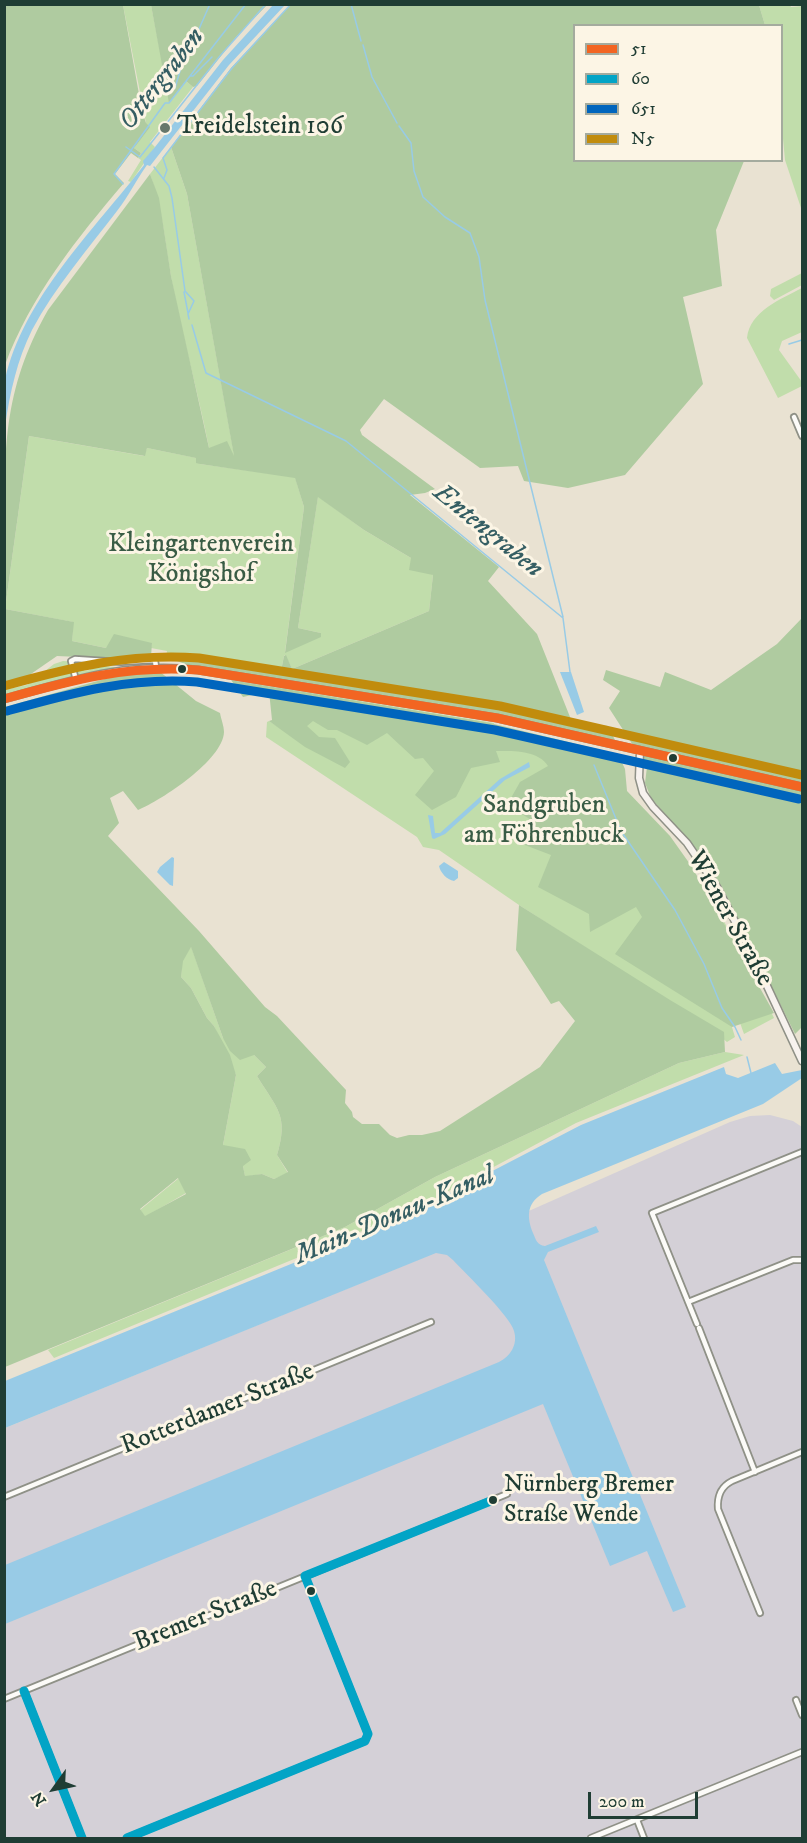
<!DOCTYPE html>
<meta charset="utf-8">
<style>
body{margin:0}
#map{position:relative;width:807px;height:1843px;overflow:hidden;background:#e9e2d2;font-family:"IM FELL DW Pica",serif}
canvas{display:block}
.frame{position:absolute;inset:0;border:6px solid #1f3d34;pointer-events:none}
.legend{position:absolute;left:573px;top:24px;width:210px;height:138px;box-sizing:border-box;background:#fcf5e5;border:2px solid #a4ab9e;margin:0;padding:8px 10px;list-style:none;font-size:18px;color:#1f3d34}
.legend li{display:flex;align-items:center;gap:12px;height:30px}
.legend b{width:30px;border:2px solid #a4ab9e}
.north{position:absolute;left:24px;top:1759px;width:60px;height:60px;-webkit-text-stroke:4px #fcf5e5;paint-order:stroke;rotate:237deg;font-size:16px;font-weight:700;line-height:24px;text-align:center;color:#1f3d34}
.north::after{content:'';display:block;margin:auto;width:21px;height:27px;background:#1f3d34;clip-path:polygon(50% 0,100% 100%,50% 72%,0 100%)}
.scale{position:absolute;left:588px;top:1792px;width:110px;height:27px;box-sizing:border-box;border:3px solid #1f3d34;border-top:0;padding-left:8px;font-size:18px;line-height:21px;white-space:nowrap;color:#1f3d34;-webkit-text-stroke:4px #fcf5e5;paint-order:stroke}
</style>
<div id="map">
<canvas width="807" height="1843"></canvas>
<div class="frame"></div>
<ul class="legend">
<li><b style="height:8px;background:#f26522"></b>51</li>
<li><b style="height:8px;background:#02a4c6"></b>60</li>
<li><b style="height:8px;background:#0065bd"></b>651</li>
<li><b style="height:8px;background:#c18c0d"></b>N5</li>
</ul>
<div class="north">N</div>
<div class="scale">200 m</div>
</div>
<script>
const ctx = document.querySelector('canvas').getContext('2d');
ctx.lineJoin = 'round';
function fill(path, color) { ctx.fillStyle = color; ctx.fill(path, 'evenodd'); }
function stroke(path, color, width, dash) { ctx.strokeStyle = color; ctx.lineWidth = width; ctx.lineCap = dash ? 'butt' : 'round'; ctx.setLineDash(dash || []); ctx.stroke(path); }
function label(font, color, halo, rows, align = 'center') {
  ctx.font = font + ' "IM FELL DW Pica",serif'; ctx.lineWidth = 6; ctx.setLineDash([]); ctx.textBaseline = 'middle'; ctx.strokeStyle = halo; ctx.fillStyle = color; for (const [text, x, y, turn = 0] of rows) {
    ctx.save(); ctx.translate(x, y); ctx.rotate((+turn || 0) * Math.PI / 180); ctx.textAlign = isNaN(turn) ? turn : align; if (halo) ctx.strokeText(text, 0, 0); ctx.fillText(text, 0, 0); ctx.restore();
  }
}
fill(new Path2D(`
 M770 1115 793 1121 802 1127V1838H5V1428L427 1256 730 1122 750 1116Z`), '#d4d0d7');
fill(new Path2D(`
 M123 5H151L170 102 186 81 193 87 150 142 155 147 131 182 128 181 141 160 138 158 141 153 134 148 146 123Z
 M759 5H790L791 7 802 6V211L785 160 782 128V26L765 25Z
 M171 147 187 194 235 460 209 448C198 393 183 338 172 282 165 245 163 209 150 174Z
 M802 273V285L774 300 770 296 771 289Z
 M802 288V332L782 341 779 350 802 382V386L778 398 747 338C750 311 781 299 802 288Z
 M29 436 144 456 147 448 197 458 200 464 295 477 304 507 285 652 321 633 298 628 318 496 364 530 411 558 433 575 429 611 292 669 285 655 284 656 281 671 166 657 167 651 151 648 152 643 106 648 72 641 73 622 5 609Z
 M63 661 80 662 84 671 90 670 91 665 115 667V669L5 694 4 690 27 685 54 664Z
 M280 688 494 723V727L620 787 709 896 740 949 774 1018 744 1034 739 1020 731 1024 735 1037 727 1042 709 1027 519 905 439 850 423 847 417 837 266 737 267 722 269 721 283 730Z
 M191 946 223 1038 254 1055 266 1067 257 1076C277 1109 289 1115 277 1155L288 1173 274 1179 262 1174 245 1177 243 1166 223 1145 236 1075 214 1026 207 1018 191 988 181 977 182 961Z
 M725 1052 744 1055 576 1123 413 1210 54 1358 48 1350 345 1227 435 1177 679 1063Z
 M179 1178 186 1193 145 1217 140 1210Z`), '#c1ddab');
fill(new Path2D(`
 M5 4 123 5 142 111 146 123 150 127 134 148 141 153 138 158 131 153 115 174 124 183C77 238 30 297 5 365Z
 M151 5V4L267 5 237 36 197 86 193 87 186 81 169 103Z
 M290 5H759L765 25 574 26V160L744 161 716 230 722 286 683 297 703 384 625 475 568 488 524 481 518 466 480 468 384 399 360 430 362 435 435 489 425 493 410 495 499 567 488 581 537 634 572 722 608 726 615 740 517 720 188 665 166 657 281 671 284 656 286 655 292 669 429 611 433 575 409 570 411 558 364 530 318 497 298 628 321 633V637L285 653 304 507 295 478 200 464 196 463V458L147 448 145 456 29 436 5 609 74 622 72 641 106 648 114 634 152 643 151 657 124 659 57 656 28 676 17 682 5 684C5 636 5 589 5 541 4 452 2 391 48 310L150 174 159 198 171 276 209 448 227 441 234 456 187 194 171 147 231 68Z
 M802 618V1027L795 1034 722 887 694 848 651 798 645 783 647 767 609 708 620 691 603 680 606 670 660 687 665 672 711 690 777 644Z
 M159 671 196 701 220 713C221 719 224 726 224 732 223 760 162 800 138 810L123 791 110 798 119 823 108 836 199 931 265 1007 277 1016 346 1090 345 1103 352 1112 353 1117 362 1124H379L390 1135 397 1138 409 1135H422L440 1131 540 1067 575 1021 559 1001 551 1004 516 950 519 905 670 1000 724 1032 725 1052 679 1063 435 1177 345 1227 5 1367V707L126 673ZM191 947 223 1038 230 1051 240 1060 254 1055 266 1067 257 1076C277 1109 289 1115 277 1155L288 1172 274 1179 262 1174 245 1176 243 1166 251 1160 245 1149 223 1145 236 1075 230 1055 214 1026 207 1018 191 988 181 977 183 961ZM178 1178 186 1194 145 1216 140 1209Z
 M231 680 490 723 618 754 625 769 627 791 670 836 692 867 774 1013 732 1027 615 954 642 917 636 907 590 932 589 914 538 887 551 855 517 842 533 821 507 805 520 782 548 766C538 750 513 751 496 751L500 762 471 768 456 797 432 810 415 795 434 771 423 758 415 759 387 733 367 745 337 730H328L313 721 307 726 319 737 335 738 350 762 345 768 305 747 269 721 272 720 269 691 243 697Z`), '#afcba0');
fill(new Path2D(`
 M273 5H285L229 65 150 166 147 165C136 180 129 196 117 211 88 249 55 287 32 330 17 360 10 393 5 426 4 411 2 394 5 380 23 298 95 229 144 165L143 161 155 147 223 60Z
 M560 672H571L584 712 577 715Z
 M529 762 530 767 505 780 445 834 434 839 432 838 428 815 433 816 435 833H440L500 779Z
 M172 857 174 858 173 886 170 885 157 872 160 867Z
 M444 862 458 871V878L454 881C447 880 440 872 439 866Z
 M775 1063 782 1074 802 1070V1078L763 1104 542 1194C526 1204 527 1218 533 1233 536 1240 537 1245 545 1246L596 1226 599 1232 548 1252 544 1260 686 1607 673 1612 647 1551 610 1566 543 1404 5 1624V1565L499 1362C511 1356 518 1344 514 1331 511 1317 466 1274 453 1260L447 1255 436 1253 5 1428V1381L396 1221 581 1125 724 1067 726 1074 738 1078Z`), '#98cbe6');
stroke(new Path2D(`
 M351 4 361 41
 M199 29 210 4
 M363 45 372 77 397 123
 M191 76H193L212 57
 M175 88 180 71 196 35
 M399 126 411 143 414 171 423 197 445 217 470 233 479 257 485 300 563 617
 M126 147 140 157
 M140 157 219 57 266 4
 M154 167 169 186 172 198 185 291 194 301 188 314 189 319
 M164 178 167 170 163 158 232 68 291 4
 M123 184 114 174 165 103H169L246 4
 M184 292 188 313
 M192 325 206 373 346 441 563 618 570 672
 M789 344 802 340
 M594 765 621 831 675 910 704 964 722 1008 735 1027 741 1040
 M747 1057 751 1073`), '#98cbe6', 1.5);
const minor = new Path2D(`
 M794 417 802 436
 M76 680 71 661 75 659 121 662 155 660 156 667
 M688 1302 793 1260H802
 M697 1324 652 1213 802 1152
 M699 1328 755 1472
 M4 1497 431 1322
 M760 1613 718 1509C717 1497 720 1487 732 1481L802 1452
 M24 1691 82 1838
 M4 1699 507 1494
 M796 1700 802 1715
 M637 1820 644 1838
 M127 1838 365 1741 368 1734 305 1576`);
const tertiary = new Path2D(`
 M591 1838 802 1752`);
const secondary = new Path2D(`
 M4 699C73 680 126 662 198 670L497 718 802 787
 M640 751 639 778 643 793 653 807 687 843 717 887 753 956 802 1061`);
stroke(minor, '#8f9187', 8);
stroke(tertiary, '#8f9187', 8);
stroke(secondary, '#8f9187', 9);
stroke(minor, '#fcfbf8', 4.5);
stroke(tertiary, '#fcfbf8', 5);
stroke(secondary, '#f7f2ee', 6);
stroke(new Path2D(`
 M4 699C72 680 127 665 198 670L497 718 802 787`), '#f26522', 9);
stroke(new Path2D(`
 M305 1576 493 1500
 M24 1691 82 1838
 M127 1838 365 1741 368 1734 305 1576`), '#02a4c6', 9);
stroke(new Path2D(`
 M7 711C72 693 129 677 197 682L495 730 799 799`), '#0065bd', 9);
stroke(new Path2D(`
 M4 686C72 667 128 653 199 658L500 706 802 775`), '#c18c0d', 9);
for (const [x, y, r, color] of [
 [165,128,6,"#66776b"],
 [182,669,5,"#1f3d34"],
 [673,758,5,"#1f3d34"],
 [493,1500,5,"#1f3d34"],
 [311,1591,5,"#1f3d34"]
]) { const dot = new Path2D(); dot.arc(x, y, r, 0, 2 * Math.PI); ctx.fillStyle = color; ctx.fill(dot); stroke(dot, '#fcf5e5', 2); }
label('24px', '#1f3d34', '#fcf5e5', [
 ["Nürnberg Bremer",504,1486],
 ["Straße Wende",504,1516]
], 'left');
label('26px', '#1f3d34', '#fcf5e5', [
 ["Treidelstein 106",177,128]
], 'left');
label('26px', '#395c45', '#fcf5e5', [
 ["Kleingartenverein",201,546],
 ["Königshof",201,576],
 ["Sandgruben",544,807],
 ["am Föhrenbuck",544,837]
]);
label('26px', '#1f3d34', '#fcf5e5', [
 ["Wiener Straße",729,919,61],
 ["Rotterdamer Straße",218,1410,-22],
 ["Bremer Straße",206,1617,-22]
]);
label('italic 27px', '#355e63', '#fcf5e5', [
 ["Ottergraben",163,80,-52],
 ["Entengraben",487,532,39],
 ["Main-Donau-Kanal",395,1217,-23]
]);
</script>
